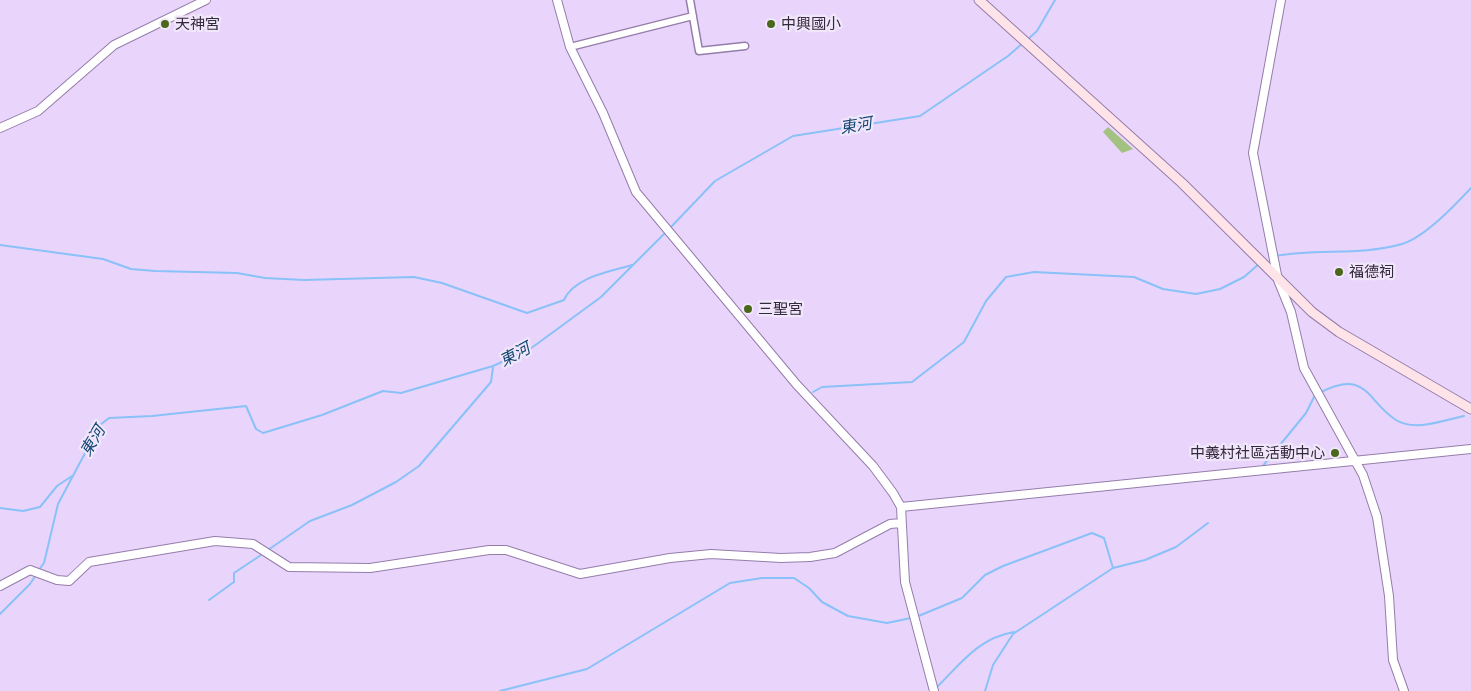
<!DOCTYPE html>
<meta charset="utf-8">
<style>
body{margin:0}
canvas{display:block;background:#e9d5fc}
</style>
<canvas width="1471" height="691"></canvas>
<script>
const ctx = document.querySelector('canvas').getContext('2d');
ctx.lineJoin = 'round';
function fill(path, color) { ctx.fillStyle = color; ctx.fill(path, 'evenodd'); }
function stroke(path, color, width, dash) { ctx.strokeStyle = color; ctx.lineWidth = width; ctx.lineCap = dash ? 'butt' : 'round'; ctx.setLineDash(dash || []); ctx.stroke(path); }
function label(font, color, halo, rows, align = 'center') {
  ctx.font = font + ' Inter,"Noto Sans TC",sans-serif'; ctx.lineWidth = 4.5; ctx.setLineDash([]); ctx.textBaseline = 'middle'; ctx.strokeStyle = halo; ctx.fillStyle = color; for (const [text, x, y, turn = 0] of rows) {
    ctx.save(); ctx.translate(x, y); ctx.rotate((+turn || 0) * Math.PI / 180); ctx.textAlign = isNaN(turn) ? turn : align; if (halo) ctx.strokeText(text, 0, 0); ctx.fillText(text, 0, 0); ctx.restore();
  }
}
fill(new Path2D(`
 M1108 127 1133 149 1122 153 1103 132Z`), '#a3c180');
stroke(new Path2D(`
 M1027 40 1037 31 1055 0
 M670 228 715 181 793 136 920 116 1008 56 1023 43
 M0 245 103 259 131 269 155 271 237 273 265 278 304 280 414 277 442 283 527 313 564 300C574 277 609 272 632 265
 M1275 256C1317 248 1360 256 1402 244 1425 237 1455 205 1471 188
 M813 392 822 387 912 382 964 342 986 301 1006 277 1034 272 1134 277 1163 289 1196 294 1220 289 1244 277 1260 263
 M1319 393C1368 368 1366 401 1396 420 1415 432 1444 420 1464 416
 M1262 467 1306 413 1315 395
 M0 508 23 511 40 507 57 486 72 476
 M268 550 310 521 352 505 396 482 419 466 491 382 493 367
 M38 571 44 563 58 504 100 425 109 418 152 416 246 406 256 429 263 433 322 415 383 391 401 393 493 366 530 349 601 297 667 231
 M209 600 234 582V573L264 553
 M0 614 30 584 36 575
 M916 617 962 598 985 575 1003 566 1092 533 1104 538 1113 568
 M938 686C962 662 979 638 1014 632
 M500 691 587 669 730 583 762 578H794L809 588 822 602 848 616 887 623 911 618
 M985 691 993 665 1013 634 1113 568 1145 560 1176 547 1208 523`), '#89c1f8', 2);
const minor = new Path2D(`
 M690 0 699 51 745 46
 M570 47 693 16`);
const tertiary = new Path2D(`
 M557 0 570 47 603 113 636 192 797 385 873 466 893 493 901 507 905 582 934 691
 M1281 0 1253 153 1278 280 1291 312 1304 368 1363 475 1377 517 1389 596 1393 660 1404 691
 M0 128 38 111 114 45 206 0
 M901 507 1471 449
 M0 586 30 570 57 580 69 581 89 562 215 541 253 544 289 567 370 568 489 550H506L580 574 670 558 711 554 781 558 810 557 835 553 890 524 901 523`);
const secondary = new Path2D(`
 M979 0 1182 183 1312 312 1339 332 1471 409`);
stroke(minor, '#957daa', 9);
stroke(tertiary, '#957daa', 10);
stroke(secondary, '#957daa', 11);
stroke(minor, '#fff', 6);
stroke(tertiary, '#fff', 8);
stroke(secondary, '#fee4e8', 9);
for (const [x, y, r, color] of [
 [165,24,5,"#4a671c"],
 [771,24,5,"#4a671c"],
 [1339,272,5,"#4a671c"],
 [748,309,5,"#4a671c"],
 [1335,453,5,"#4a671c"]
]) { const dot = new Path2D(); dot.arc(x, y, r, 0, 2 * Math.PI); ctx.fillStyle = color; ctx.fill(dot); stroke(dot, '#f1e7fb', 2); }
label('15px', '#342a3d', '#f1e7fb', [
 ["天神宮",175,24],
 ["中興國小",781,24],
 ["福德祠",1349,272],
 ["三聖宮",758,309],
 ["中義村社區活動中心",1325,453,"right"]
], 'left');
label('italic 16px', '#134773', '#f1e7fb', [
 ["東河",856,126,-9],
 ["東河",515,355,-28],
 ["東河",93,441,-59]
]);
</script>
